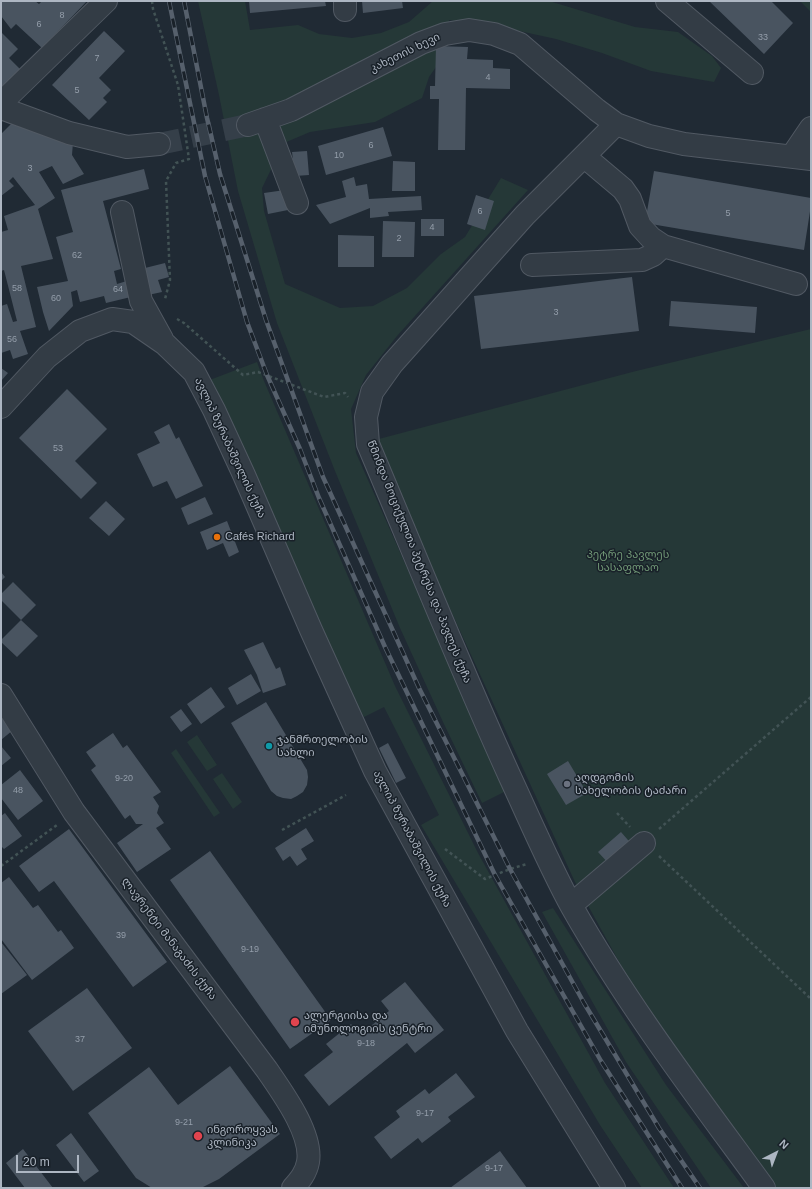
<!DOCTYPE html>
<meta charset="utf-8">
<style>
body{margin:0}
#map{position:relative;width:812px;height:1189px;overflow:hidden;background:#202a34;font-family:Arial,sans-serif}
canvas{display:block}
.frame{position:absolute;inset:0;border:2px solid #adb6c2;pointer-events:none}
.north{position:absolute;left:756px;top:1133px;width:40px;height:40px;-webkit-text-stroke:3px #192129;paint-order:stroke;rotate:42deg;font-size:11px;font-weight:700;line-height:16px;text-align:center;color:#adb6c2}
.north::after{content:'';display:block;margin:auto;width:14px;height:18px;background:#adb6c2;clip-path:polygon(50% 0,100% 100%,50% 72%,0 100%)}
.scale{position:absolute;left:16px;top:1155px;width:63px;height:18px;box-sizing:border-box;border:2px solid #adb6c2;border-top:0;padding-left:5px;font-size:12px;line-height:14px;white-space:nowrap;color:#adb6c2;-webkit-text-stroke:3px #192129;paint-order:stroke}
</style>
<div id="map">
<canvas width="812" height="1189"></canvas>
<div class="frame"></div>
<div class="north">N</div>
<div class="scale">20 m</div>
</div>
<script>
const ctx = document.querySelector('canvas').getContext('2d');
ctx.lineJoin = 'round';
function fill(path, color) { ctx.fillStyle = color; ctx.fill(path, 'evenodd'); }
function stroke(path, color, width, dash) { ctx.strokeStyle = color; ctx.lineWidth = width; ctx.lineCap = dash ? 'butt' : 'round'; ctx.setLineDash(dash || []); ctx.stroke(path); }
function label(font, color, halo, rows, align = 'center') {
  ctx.font = font + ' Arial,"Noto Sans Georgian",sans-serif'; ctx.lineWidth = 3; ctx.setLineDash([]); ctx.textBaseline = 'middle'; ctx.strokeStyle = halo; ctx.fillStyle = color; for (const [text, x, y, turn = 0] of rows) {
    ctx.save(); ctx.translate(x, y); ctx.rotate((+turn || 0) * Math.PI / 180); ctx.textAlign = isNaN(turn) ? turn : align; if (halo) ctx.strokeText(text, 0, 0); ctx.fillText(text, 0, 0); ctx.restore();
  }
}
fill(new Path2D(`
 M198 1H245L250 30 298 25 319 34 352 38 381 33 409 22 433 1H549L635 27 678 32 712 56 721 68 714 82 651 71 602 53 556 39 510 29 449 20 446 53 429 77 422 98 375 122 310 132 284 143 262 188 264 211 285 284 340 308 373 306 407 288 441 254 465 237 501 178 528 190 397 336 366 375 351 409 356 453 506 791 482 803 443 722 400 628 335 471 277 323 238 191 219 95Z
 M800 1H811V12Z
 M811 329V1188H773L644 1007 575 882 445 598 375 440 636 371Z
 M257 362 264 381 395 686 478 853 605 1083 674 1188H642L600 1125 421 825 439 815 384 707 364 717 357 709 207 381Z
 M197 735 217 765 207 771 187 742Z
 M176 749 220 813 214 817 171 753Z
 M222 773 242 802 233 809 213 779Z
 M553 908 666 1085 744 1188H711L626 1062 542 912Z`), '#253837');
fill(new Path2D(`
 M1 1H35L39 4 42 1H87L42 48 16 24 11 29 1 16Z
 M249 1H325L326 6 250 13Z
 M362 1H402L403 8 363 13Z
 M709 1H771L793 23 764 54Z
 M104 31 125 51 99 78 111 90 103 98 107 102 89 120 52 85Z
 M1 32 18 49 9 58 20 69 1 89Z
 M436 46 468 47 467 59 493 60V68L510 69V89L466 88 465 150H438L439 99H430V86H435Z
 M13 122 73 142 72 155 84 174 63 184 52 166 39 172 55 198 38 209 53 259 21 266 36 327 20 331 28 354 13 359 10 350 1 353V306L7 304 13 322 17 321 4 270 1 271V232L8 230 4 216 35 205 13 177 9 181 14 186 1 196V134Z
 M383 127 392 156 326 175 318 146Z
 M307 151 309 175 295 176 292 152Z
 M393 161 415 162V191H392Z
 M144 169 149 189 103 201 121 269 114 271 117 284 130 280 135 296 106 303 104 296 80 302 77 290 71 292 73 306 49 331 43 312 37 287 68 281 56 237 73 232 61 190Z
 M654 171 811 198V205L804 250 645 223Z
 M354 177 356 186 367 184 369 199 421 196 422 210 388 212 389 216 370 218V208L330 224 316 205 346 197 342 181Z
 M285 190 288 210 268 214 264 193Z
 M476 195 494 201 485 230 467 224Z
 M421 219H444V236H421Z
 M383 221 415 222 414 257H382Z
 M338 235 374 236V267H338Z
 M165 263 169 277 158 280 162 292 148 295 141 269Z
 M632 277 639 331 481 349 474 296Z
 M671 301 757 307 755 333 669 326Z
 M1 368 8 373 1 381Z
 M67 389 107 429 75 461 97 483 81 499 19 438Z
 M169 424 176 439 179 437 203 486 176 499 167 481 153 487 137 454 160 443 154 432Z
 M205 497 213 514 188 525 181 508Z
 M106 501 125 519 109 536 89 518Z
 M227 521 239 552 229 557 223 543 207 550 200 532Z
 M1 572 5 577 1 581Z
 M13 582 36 605 21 620 1 600V594Z
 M21 620 38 636 17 657 1 642V640Z
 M263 642 276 669 280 667 286 685 263 693 257 675 244 650Z
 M251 674 261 691 237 705 228 688Z
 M211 687 225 707 201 724 187 704Z
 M266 702 307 770 308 777 307 785 303 792 297 796 291 799 283 798 277 796 271 791 231 723Z
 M181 709 192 724 181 732 170 717Z
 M1 715 13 730 1 740Z
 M113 733 123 748 127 745 161 792 153 797 159 806 157 813 164 823 156 828 171 849 137 872 117 843 143 824H136L130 815 125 819 91 770 96 766 86 752Z
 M388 743 406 778 396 783 379 748Z
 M1 746 11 758 1 766Z
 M568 761 587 793 566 805 547 774Z
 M20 770 43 801 18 820 1 798V785Z
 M5 813 22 836 4 849 1 846V816Z
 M306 828 314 841 301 849 307 859 297 866 290 856 283 861 275 848Z
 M69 829 167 962 133 987 54 881 39 892 19 866Z
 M621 832 634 847 611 866 598 852Z
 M210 851 331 1020 290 1049 170 880Z
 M9 877 33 908 38 905 58 932 61 930 74 948 32 980 1 939V883Z
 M1 942 27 975 1 994Z
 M405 982 444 1030 415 1053 407 1043 329 1106 304 1075 333 1052 326 1044 351 1024 360 1035 389 1011 381 1001Z
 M87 988 132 1048 73 1091 28 1031Z
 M230 1066 280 1134 219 1179 201 1188H152L136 1178 88 1113 149 1067 178 1105Z
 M456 1073 475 1097 448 1117 451 1121 422 1143 418 1138 391 1159 374 1137 400 1117 396 1111 425 1089 429 1094Z
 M71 1133 99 1171 84 1182 56 1145Z
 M23 1149 53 1188H25L6 1163Z
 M500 1151 527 1188H450Z`), '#495460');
stroke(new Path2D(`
 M159 144 248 125`), '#353f49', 22, [22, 11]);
const minor = new Path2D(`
 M345 1V10
 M667 1 752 73
 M1 103 106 1
 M1 108 69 133 127 147 159 144
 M265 119 297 203
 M616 124 525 215 392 364 372 392 366 417 368 444C415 555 460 667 510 777 530 820 549 865 572 907 628 1006 697 1096 764 1188
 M248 125 291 110 421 43 445 34 469 30 494 34 520 44 597 110 616 124 649 136 684 144 811 159
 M792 156 811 128
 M585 157 623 189 630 199 640 226 651 238 663 246 796 284
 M122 212 141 301 162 339
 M532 265 642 260 653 255 663 246
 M1 407 47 357 80 331 112 319 133 322 165 344 194 372 214 410 244 475 311 630 375 771 517 1031 614 1188
 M1 695 74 812 267 1070C282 1092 313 1134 308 1162 306 1173 300 1180 293 1188
 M571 905 644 843`);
stroke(minor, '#515963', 24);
stroke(new Path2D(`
 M152 1 153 9 178 85 189 159 176 163 166 181 170 280 165 299
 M177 319 184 323 243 375 258 372 324 397 345 393 348 397
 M617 813 630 827
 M659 829 811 697
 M282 830 346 795
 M445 849 485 879 510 869 527 864
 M659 856 811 999
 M1 866 57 825`), '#425355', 2.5, [3, 3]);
stroke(minor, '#333c45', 22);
const rail = new Path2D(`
 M169 1 205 176 247 322 267 375 300 449 319 498 385 647 495 875 601 1061 682 1188
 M184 1 207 118 220 174 266 320 323 477 419 688 510 869 584 1003 659 1128 700 1188`);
stroke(rail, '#56606c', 4.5);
stroke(rail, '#192129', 3, [9]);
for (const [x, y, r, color] of [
 [217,537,4,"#e8710a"],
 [269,746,4,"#0f9aa8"],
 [567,784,4,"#6b7280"],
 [295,1022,5,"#e0444e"],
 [198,1136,5,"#e0444e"]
]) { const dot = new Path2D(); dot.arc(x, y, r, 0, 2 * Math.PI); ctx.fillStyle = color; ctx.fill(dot); stroke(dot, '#192129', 1.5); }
label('9px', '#949eaa', null, [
 ["8",62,16],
 ["6",39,25],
 ["33",763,38],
 ["7",97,59],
 ["4",488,78],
 ["5",77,91],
 ["6",371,146],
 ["10",339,156],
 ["3",30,169],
 ["6",480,212],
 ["5",728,214],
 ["4",432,228],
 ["2",399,239],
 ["62",77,256],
 ["58",17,289],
 ["64",118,290],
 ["60",56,299],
 ["3",556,313],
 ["56",12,340],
 ["53",58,449],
 ["9-20",124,779],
 ["48",18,791],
 ["39",121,936],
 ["9-19",250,950],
 ["37",80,1040],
 ["9-18",366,1044],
 ["9-17",425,1114],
 ["9-21",184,1123],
 ["9-17",494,1169]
]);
label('11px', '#adb6c2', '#192129', [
 ["კახეთის ხევი",405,53,-26],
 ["ავლიპ ზურაბაშვილის ქუჩა",230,448,65],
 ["წმინდა მოციქულთა პეტრესა და პავლეს ქუჩა",419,562,68],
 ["ავლიპ ზურაბაშვილის ქუჩა",412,839,62],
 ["ლავრენტი მანაგაძის ქუჩა",169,939,53]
]);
label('11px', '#adb6c2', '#192129', [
 ["Cafés Richard",225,537],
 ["ჯანმრთელობის",277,740],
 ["სახლი",277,753],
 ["აღდგომის",575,778],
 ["სახელობის ტაძარი",575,791],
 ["ალერგიისა და",304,1016],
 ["იმუნოლოგიის ცენტრი",304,1029],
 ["ინგოროყვას",207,1130],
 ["კლინიკა",207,1143]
], 'left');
label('11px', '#6f9675', '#192129', [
 ["პეტრე პავლეს",628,555],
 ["სასაფლაო",628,568]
]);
</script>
